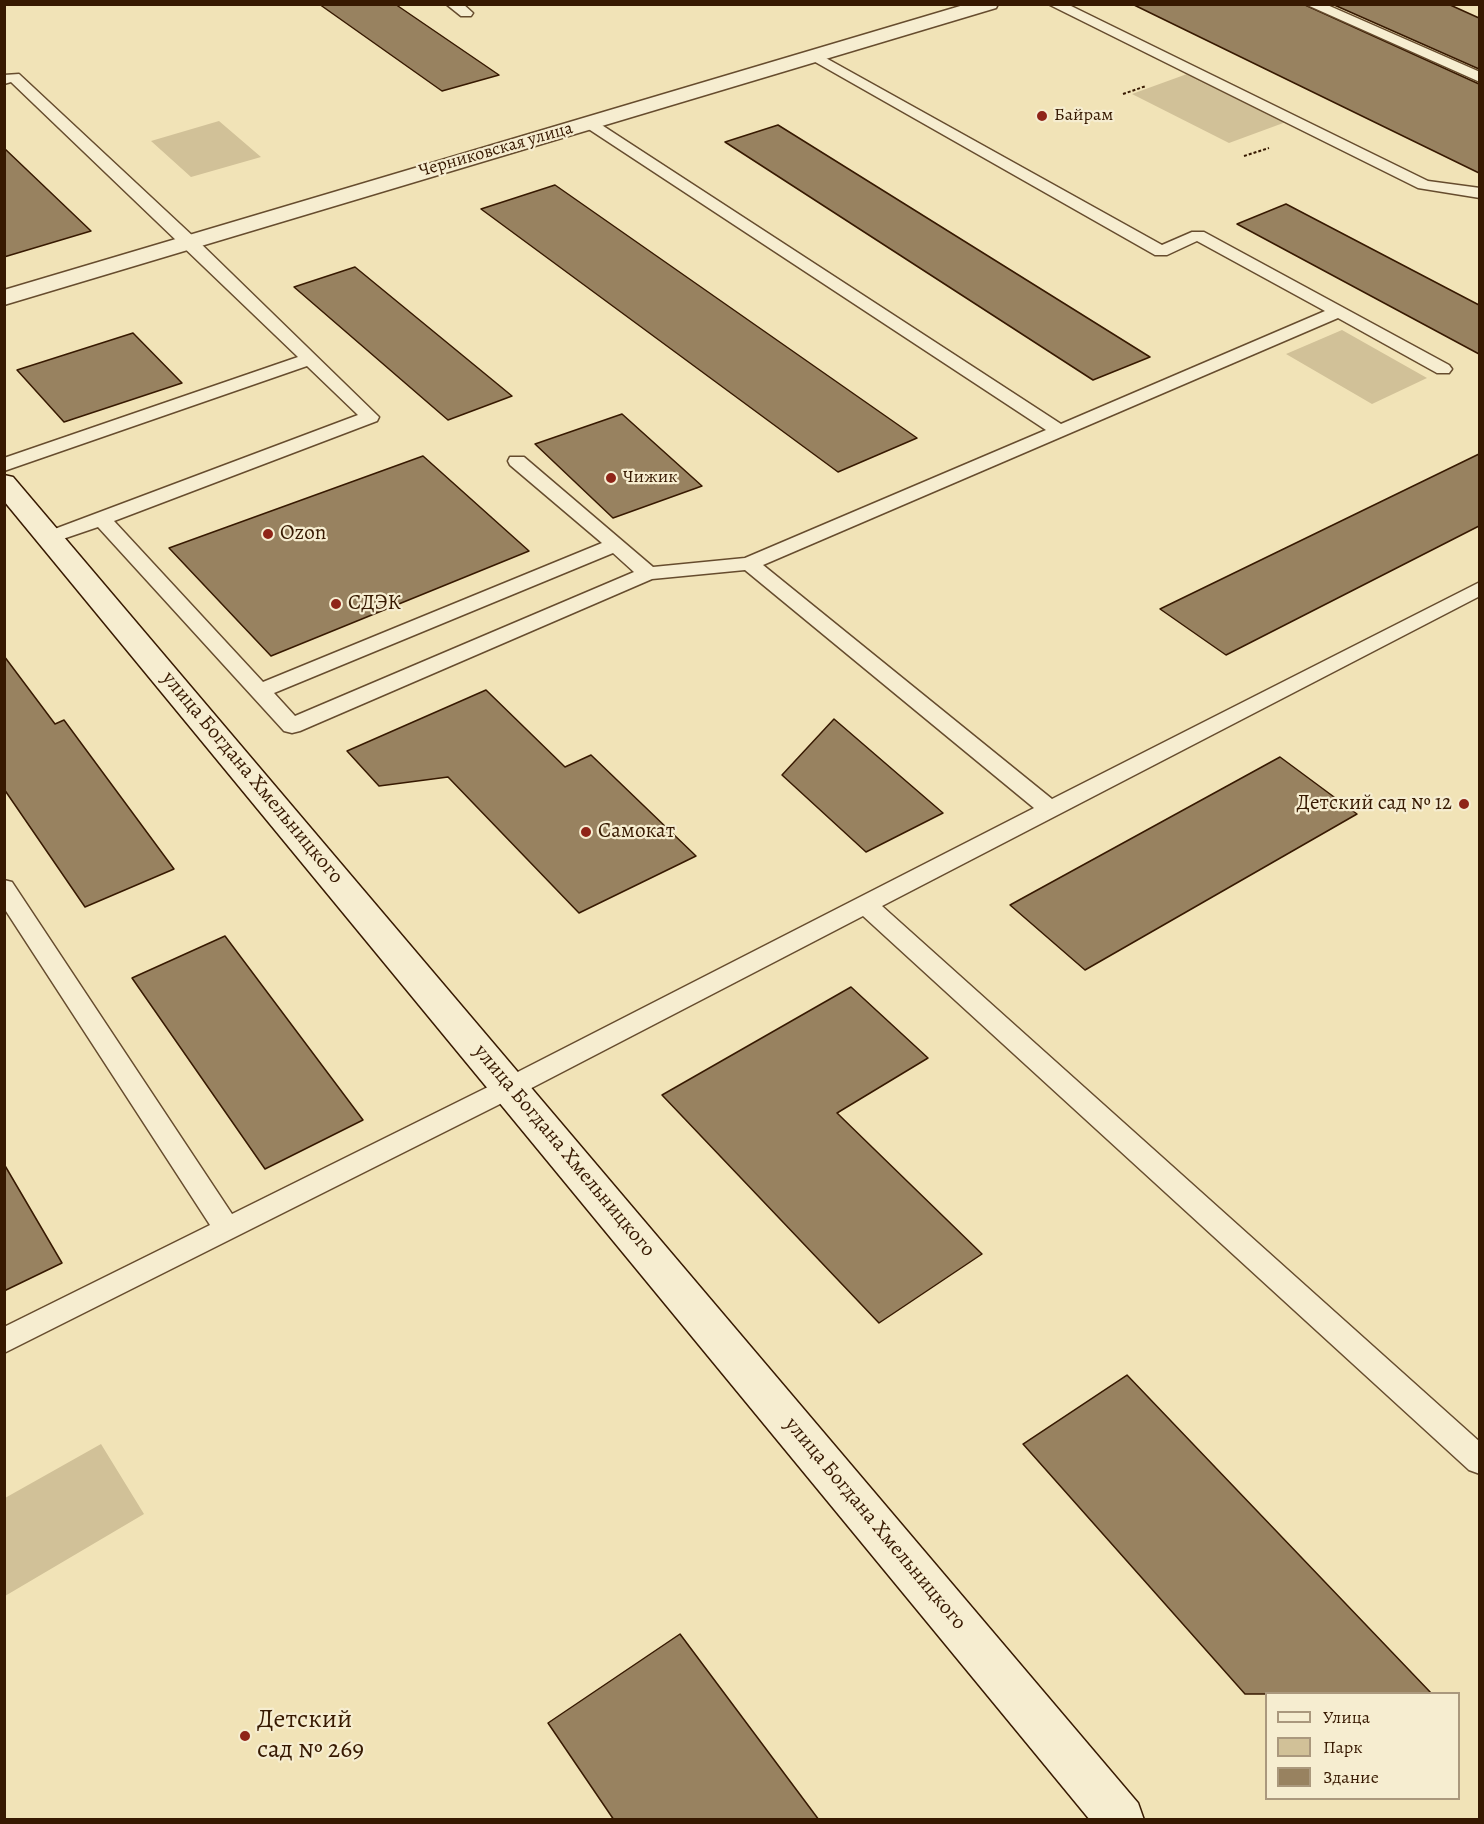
<!DOCTYPE html>
<meta charset="utf-8">
<style>
body{margin:0}
#map{position:relative;width:1484px;height:1824px;overflow:hidden;background:#f1e3b7;font-family:Alegreya,serif}
canvas{display:block}
.frame{position:absolute;inset:0;border:6px solid #371901;pointer-events:none}
.legend{position:absolute;left:1265px;top:1692px;width:195px;height:108px;box-sizing:border-box;background:#f6edd0;border:2px solid #aa987d;margin:0;padding:8px 10px;list-style:none;font-size:18px;color:#371901}
.legend li{display:flex;align-items:center;gap:12px;height:30px}
.legend b{width:30px;border:2px solid #aa987d}
</style>
<div id="map">
<canvas width="1484" height="1824"></canvas>
<div class="frame"></div>
<ul class="legend">
<li><b style="height:8px;background:#f6edd0"></b>Улица</li>
<li><b style="height:16px;background:#d1c198"></b>Парк</li>
<li><b style="height:16px;background:#988260"></b>Здание</li>
</ul>
</div>
<script>
const ctx = document.querySelector('canvas').getContext('2d');
ctx.lineJoin = 'round';
function fill(path, color) { ctx.fillStyle = color; ctx.fill(path, 'evenodd'); }
function stroke(path, color, width, dash) { ctx.strokeStyle = color; ctx.lineWidth = width; ctx.lineCap = dash ? 'butt' : 'round'; ctx.setLineDash(dash || []); ctx.stroke(path); }
function label(font, color, halo, rows, align = 'center') {
  ctx.font = font + ' Alegreya,serif'; ctx.lineWidth = 4.5; ctx.setLineDash([]); ctx.textBaseline = 'middle'; ctx.strokeStyle = halo; ctx.fillStyle = color; for (const [text, x, y, turn = 0] of rows) {
    ctx.save(); ctx.translate(x, y); ctx.rotate((+turn || 0) * Math.PI / 180); ctx.textAlign = isNaN(turn) ? turn : align; if (halo) ctx.strokeText(text, 0, 0); ctx.fillText(text, 0, 0); ctx.restore();
  }
}
fill(new Path2D(`
 M1187 74 1286 122 1229 143 1132 94Z
 M219 121 261 157 191 177 151 141Z
 M1342 330 1427 378 1372 404 1286 354Z
 M101 1444 144 1514 5 1596V1498Z`), '#d1c198');
const building = new Path2D(`
 M319 4H395L499 75 442 91Z
 M1132 4H1303L1479 84V173Z
 M1332 4H1448L1479 18V69Z
 M778 125 1150 357 1093 380 725 142Z
 M4 148 91 231 4 257Z
 M555 185 917 438 838 472 481 209Z
 M1286 204 1479 305V354L1237 224Z
 M355 267 512 396 448 420 294 287Z
 M133 333 182 383 64 422 17 370Z
 M622 414 702 486 613 518 535 444Z
 M1479 454V526L1226 655 1160 609Z
 M423 456 529 551 271 656 169 548Z
 M4 656 55 724 64 720 174 869 85 907 4 789Z
 M486 690 565 767 591 755 696 856 579 913 448 777 379 786 347 751Z
 M834 719 943 813 866 852 782 775Z
 M1280 757 1357 814 1085 970 1010 905Z
 M225 936 363 1120 265 1169 132 978Z
 M851 987 928 1058 837 1113 982 1254 879 1323 662 1095Z
 M4 1164 62 1263 4 1291Z
 M1127 1375 1432 1694H1245L1023 1444Z
 M680 1634 819 1820H614L548 1723Z`);
fill(building, '#988260');
stroke(building, '#371901', 1.5);
const service = new Path2D(`
 M446 4H463L473 13 471 16H461Z
 M1048 4H1067L1428 181 1480 188V198L1418 188Z
 M1305 4H1325L1480 72V82Z
 M815 52 1162 245 1192 232H1204L1449 365 1452 369 1449 373H1437L1338 318 763 565 1052 799 1480 582V596L882 906 1480 1442V1474L1469 1470 863 916 520 1094 4 1353V1327L210 1225 4 908V880L12 882 232 1214 502 1080 1034 808 745 570 652 579 300 731 292 733 284 731 98 527 51 543 44 541 41 537 44 533 358 415 307 366 4 471V458L298 357 11 82 4 84V75L19 74 195 238 379 417 377 421 114 521 263 682 602 543 510 465 508 461 510 457H524L653 567 745 558 1046 430 584 126 581 123 584 120H594L1061 424 1325 311 1197 241 1167 255H1155L810 59 808 56ZM613 553 634 572 295 716 274 693Z`);
const tertiary = new Path2D(`
 M967 4H998L996 8 4 305V290Z`);
const secondary = new Path2D(`
 M4 475 13 477 1138 1803 1144 1820H1090L4 501Z`);
stroke(service, '#664c2e', 3);
stroke(tertiary, '#664c2e', 3);
stroke(secondary, '#371901', 3);
stroke(new Path2D(`
 M1123 94 1146 86
 M1244 156 1269 148`), '#371901', 2, [3, 2]);
fill(service, '#f6edd0');
fill(tertiary, '#f6edd0');
fill(secondary, '#f6edd0');
for (const [x, y, r, color] of [
 [1042,116,6,"#8f2418"],
 [611,478,6,"#8f2418"],
 [268,534,6,"#8f2418"],
 [336,604,6,"#8f2418"],
 [1464,804,6,"#8f2418"],
 [586,832,6,"#8f2418"],
 [245,1736,6,"#8f2418"]
]) { const dot = new Path2D(); dot.arc(x, y, r, 0, 2 * Math.PI); ctx.fillStyle = color; ctx.fill(dot); stroke(dot, '#f6edd0', 2); }
label('18px', '#371901', '#f6edd0', [
 ["Байрам",1054,116],
 ["Чижик",623,478]
], 'left');
label('18px', '#371901', '#f6edd0', [
 ["Черниковская улица",496,150,-16]
]);
label('21px', '#371901', '#f6edd0', [
 ["Ozon",280,534],
 ["СДЭК",348,604],
 ["Детский сад № 12",1452,804,"right"],
 ["Самокат",598,832]
], 'left');
label('21px', '#371901', '#f6edd0', [
 ["улица Богдана Хмельницкого",252,778,50],
 ["улица Богдана Хмельницкого",564,1151,50],
 ["улица Богдана Хмельницкого",875,1524,50]
]);
label('26px', '#371901', '#f6edd0', [
 ["Детский",257,1721],
 ["сад № 269",257,1751]
], 'left');
</script>
